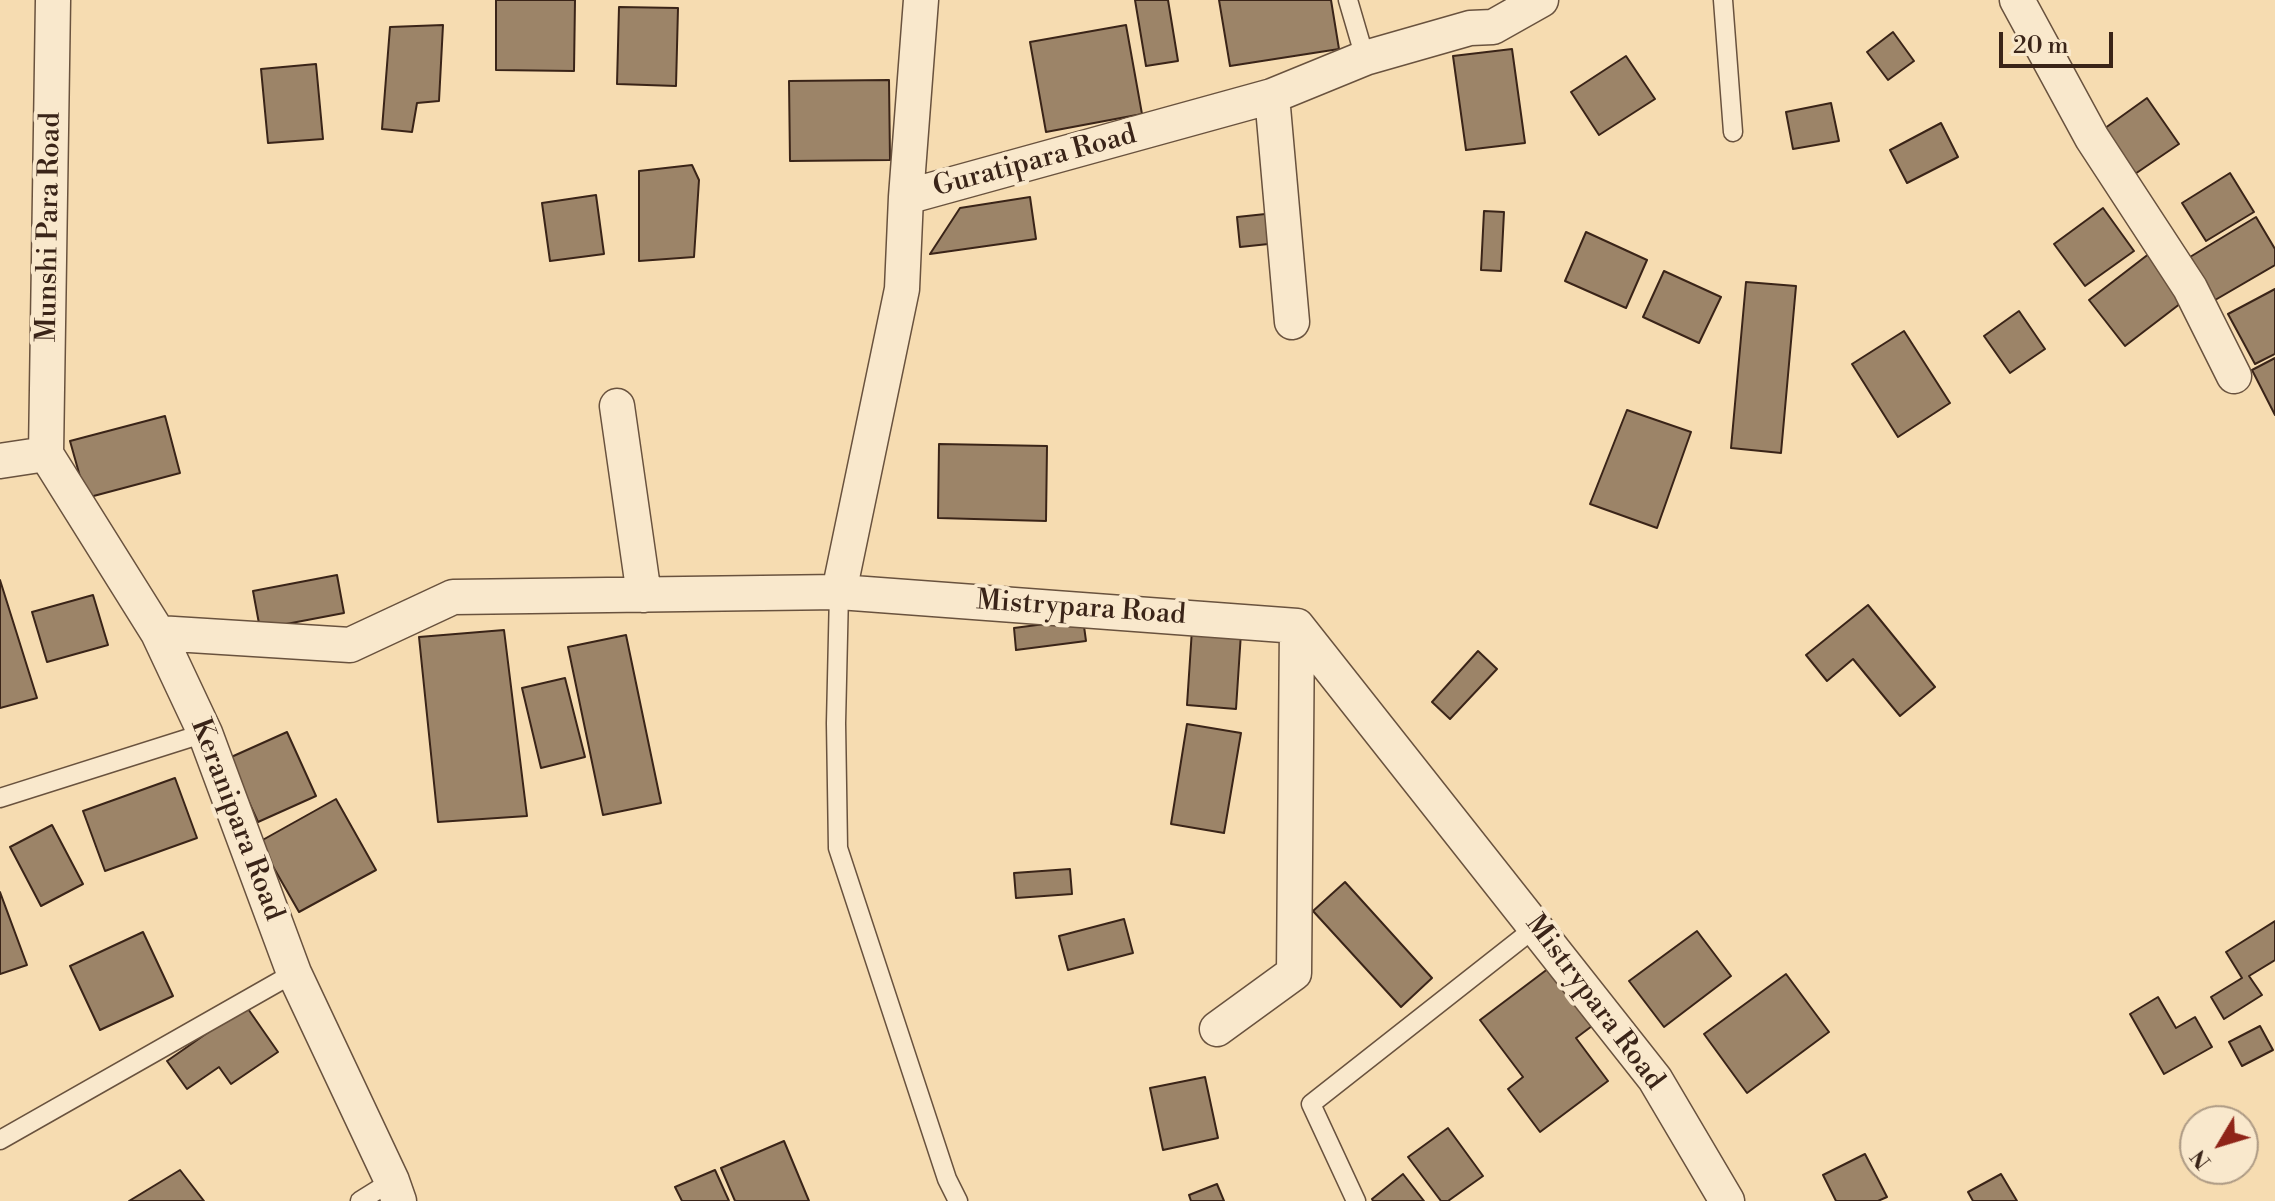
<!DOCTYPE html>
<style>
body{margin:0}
#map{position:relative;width:2275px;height:1201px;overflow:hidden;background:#f6dcb1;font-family:"Libre Bodoni",serif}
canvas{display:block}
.north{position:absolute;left:2179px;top:1105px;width:80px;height:80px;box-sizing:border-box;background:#f9e8cc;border:2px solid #ad9a84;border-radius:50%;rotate:232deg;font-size:22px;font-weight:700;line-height:32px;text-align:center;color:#3a2418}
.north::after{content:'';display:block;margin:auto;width:28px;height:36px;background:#8f2418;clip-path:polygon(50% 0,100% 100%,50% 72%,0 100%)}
.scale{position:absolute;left:1999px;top:32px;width:114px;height:36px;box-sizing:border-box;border:4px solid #3a2418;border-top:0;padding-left:10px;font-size:24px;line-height:28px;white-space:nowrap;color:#3a2418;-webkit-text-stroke:6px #f9e8cc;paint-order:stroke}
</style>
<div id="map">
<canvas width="2275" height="1201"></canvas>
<div class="north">N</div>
<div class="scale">20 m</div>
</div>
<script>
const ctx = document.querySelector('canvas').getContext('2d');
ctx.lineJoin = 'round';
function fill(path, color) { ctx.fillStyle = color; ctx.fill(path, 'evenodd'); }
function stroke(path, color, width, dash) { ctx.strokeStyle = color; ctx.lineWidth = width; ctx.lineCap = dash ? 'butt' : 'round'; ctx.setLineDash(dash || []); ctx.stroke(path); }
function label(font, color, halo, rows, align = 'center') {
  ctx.font = font + ' "Libre Bodoni",serif'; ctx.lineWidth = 8; ctx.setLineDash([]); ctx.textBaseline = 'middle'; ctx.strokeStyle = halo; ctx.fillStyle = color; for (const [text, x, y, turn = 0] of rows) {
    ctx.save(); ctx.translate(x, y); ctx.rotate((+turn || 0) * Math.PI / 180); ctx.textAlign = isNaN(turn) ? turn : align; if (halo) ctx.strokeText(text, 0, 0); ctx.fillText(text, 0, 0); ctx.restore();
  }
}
const building = new Path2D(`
 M496 0H575L574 71 496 70Z
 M1135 0H1168L1178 61 1146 66Z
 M1219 0H1331L1339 49 1230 66Z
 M619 7 678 8 676 86 617 84Z
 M443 25 439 101 417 103 412 132 382 129 390 27Z
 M1126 25 1142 114 1046 132 1030 42Z
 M1893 32 1914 61 1888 80 1867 52Z
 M1512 49 1525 143 1466 150 1453 56Z
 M1626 56 1655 99 1599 135 1571 92Z
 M316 64 323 139 268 143 261 69Z
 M889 80 890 160 790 161 789 81Z
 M2147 98 2179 144 2132 176 2101 131Z
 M1831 103 1839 141 1793 149 1786 112Z
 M1941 123 1958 157 1907 183 1890 150Z
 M692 165 699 180 694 257 639 261V171Z
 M2230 173 2254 212 2206 241 2182 203Z
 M596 195 604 254 550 261 542 203Z
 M1030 197 1036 239 930 254 960 208Z
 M2103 208 2134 251 2085 286 2054 244Z
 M1484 211 1504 212 1501 271 1481 270Z
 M1275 213 1278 243 1240 247 1237 217Z
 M2256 217 2275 249V265L2210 303 2185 260Z
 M1586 232 1647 260 1626 308 1565 281Z
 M2150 253 2185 300 2125 346 2089 300Z
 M1664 271 1721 297 1699 343 1643 317Z
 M1746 282 1796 286 1781 453 1731 448Z
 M2275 289V354L2255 364 2228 314Z
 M2019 311 2045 349 2010 373 1984 336Z
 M1904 331 1950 403 1898 437 1852 364Z
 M2275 358V415L2252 370Z
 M1627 410 1691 432 1657 528 1590 504Z
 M165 416 180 473 86 498 70 441Z
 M939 444 1047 446 1046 521 938 518Z
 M337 575 344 613 260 629 253 591Z
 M0 580 37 698 0 708Z
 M93 595 108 645 47 662 32 612Z
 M1868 605 1935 687 1900 716 1853 659 1827 681 1806 655Z
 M1083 619 1086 641 1016 650 1014 628Z
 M1192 629 1241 633 1236 709 1187 705Z
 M504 630 527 816 438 822 419 637Z
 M626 635 661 803 603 815 568 647Z
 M1478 651 1497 669 1450 719 1432 702Z
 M565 678 585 757 541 768 522 688Z
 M1187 724 1241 733 1224 833 1171 824Z
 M287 732 316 796 258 822 229 758Z
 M175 778 197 838 105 871 83 811Z
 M336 799 376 870 299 912 259 842Z
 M52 825 83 884 41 906 10 847Z
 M1070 869 1072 894 1016 898 1014 873Z
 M1345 882 1432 978 1401 1007 1313 911Z
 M0 892 27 965 0 974Z
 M1124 919 1133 953 1068 970 1059 936Z
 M2275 921V960L2249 976 2262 995 2224 1019 2211 997 2242 978 2226 952Z
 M1697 931 1731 976 1664 1027 1629 981Z
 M143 932 173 996 100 1030 70 966Z
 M1557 962 1600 1020 1576 1038 1608 1081 1540 1132 1508 1089 1523 1077 1480 1020Z
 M1786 974 1829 1032 1747 1093 1704 1034Z
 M2158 997 2176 1028 2195 1017 2212 1047 2164 1074 2130 1014Z
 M246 1006 278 1052 231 1084 219 1067 187 1089 167 1061Z
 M2260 1026 2273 1050 2242 1066 2229 1042Z
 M1205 1077 1218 1138 1163 1150 1150 1088Z
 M1448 1128 1483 1176 1448 1201H1441L1408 1157Z
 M784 1141 809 1201H735L721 1168Z
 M1865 1154 1887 1197 1878 1201H1836L1823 1175Z
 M180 1170 204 1201H129Z
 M715 1170 729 1201H682L675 1187Z
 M1403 1174 1424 1201H1373L1372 1199Z
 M2001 1174 2017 1201H1973L1968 1192Z
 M1217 1184 1224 1201H1191L1189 1195Z`);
fill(building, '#9c8468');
stroke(building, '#3a2418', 2);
const service = new Path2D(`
 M1348 0 1365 58
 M1723 0 1733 132
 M839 592 836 723 838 848 947 1179 958 1201
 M0 798 205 733
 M0 1140 294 973
 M360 1201 392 1181
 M1356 1201 1311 1104 1536 927`);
const minor = new Path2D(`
 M2017 0 2092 138 2190 288 2234 376
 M1272 96 1292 322
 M906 197 921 0
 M617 406 644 595
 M46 454 158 633 205 733 294 973 392 1181 399 1201
 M46 454 53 0
 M0 461 46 454
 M839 592 902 289 906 197 1272 96 1365 58 1470 28 1493 27 1541 0
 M158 633 350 645 453 597 839 592 1297 626 1655 1079 1727 1201
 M1217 1029 1294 973 1297 626`);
stroke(service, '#69523e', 21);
stroke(minor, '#69523e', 37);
stroke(service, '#f9e8cc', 18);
stroke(minor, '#f9e8cc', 34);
label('28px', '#3a2418', '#f9e8cc', [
 ["Guratipara Road",1035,162,-15],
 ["Munshi Para Road",50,227,-89],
 ["Mistrypara Road",1081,609,4],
 ["Keranipara Road",236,820,69],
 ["Mistrypara Road",1594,1003,53]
]);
</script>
